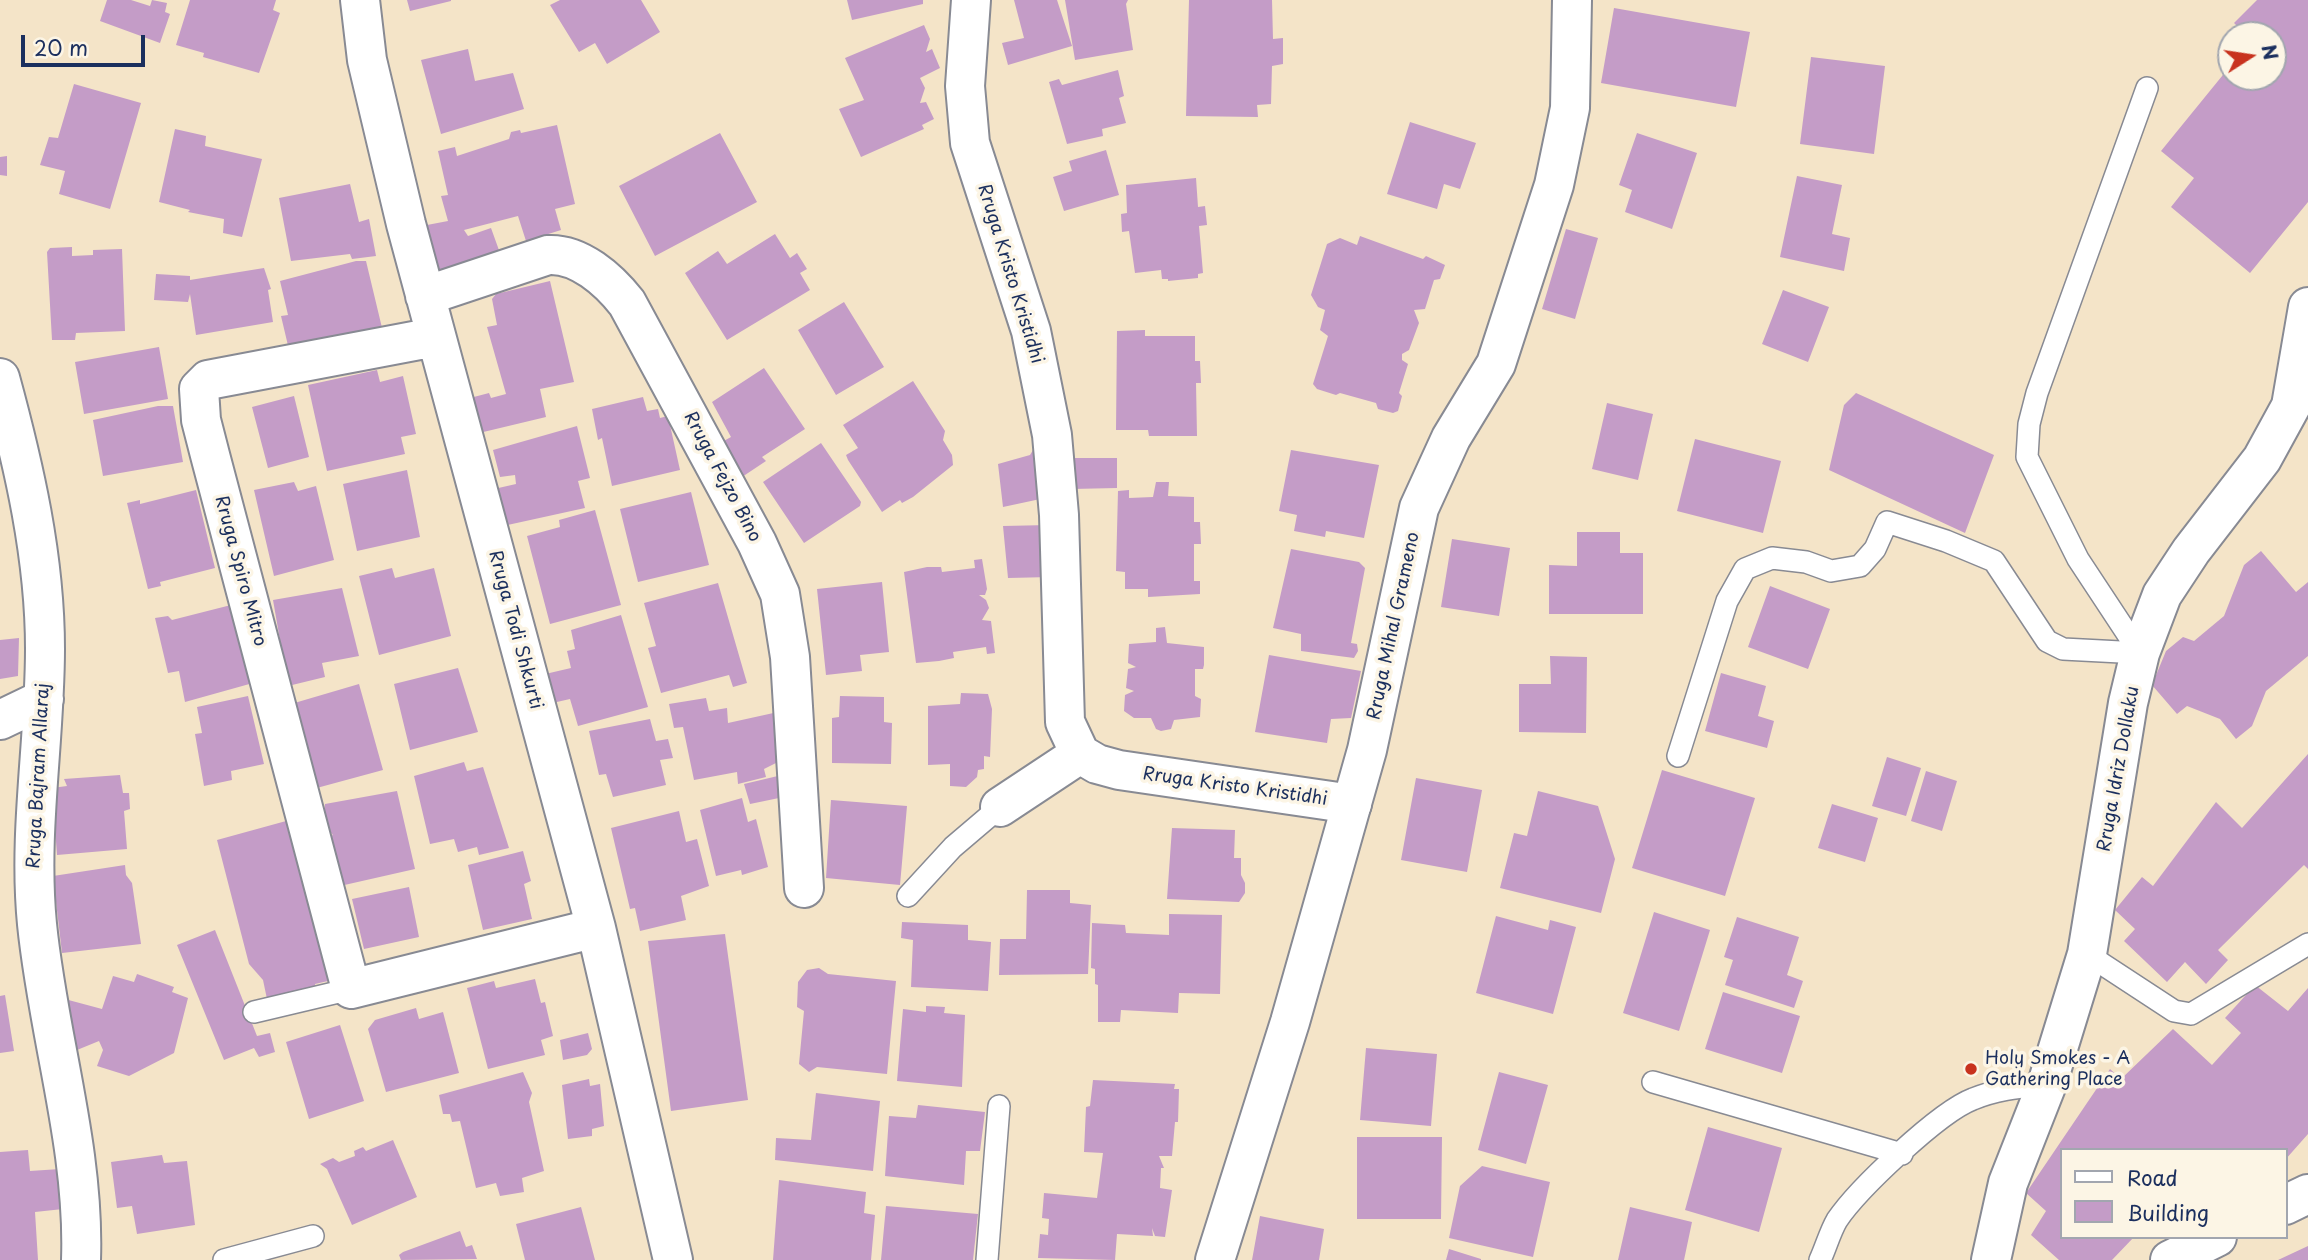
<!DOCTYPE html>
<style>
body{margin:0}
#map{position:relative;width:2308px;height:1260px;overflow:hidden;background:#f4e4c8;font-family:"Playpen Sans",sans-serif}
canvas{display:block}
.legend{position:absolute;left:2060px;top:1148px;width:228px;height:91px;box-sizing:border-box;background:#fcf5e5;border:2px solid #a2a6af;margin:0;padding:9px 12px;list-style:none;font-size:21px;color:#1b2f5e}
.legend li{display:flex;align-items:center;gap:14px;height:35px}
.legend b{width:35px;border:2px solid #a2a6af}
.north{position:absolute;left:2217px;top:21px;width:70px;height:70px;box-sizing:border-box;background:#fcf5e5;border:2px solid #a2a6af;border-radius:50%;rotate:78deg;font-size:19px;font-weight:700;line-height:28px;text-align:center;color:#1b2f5e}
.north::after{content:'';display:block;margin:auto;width:24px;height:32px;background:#c8321e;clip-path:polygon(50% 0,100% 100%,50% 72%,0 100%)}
.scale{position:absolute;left:21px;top:35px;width:124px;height:32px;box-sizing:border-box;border:4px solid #1b2f5e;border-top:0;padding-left:9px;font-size:21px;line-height:24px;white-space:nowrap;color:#1b2f5e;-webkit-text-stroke:5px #fcf5e5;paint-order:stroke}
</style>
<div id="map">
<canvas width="2308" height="1260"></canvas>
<ul class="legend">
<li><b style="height:9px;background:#fff"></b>Road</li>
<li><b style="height:19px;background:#c49cc7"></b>Building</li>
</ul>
<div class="north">N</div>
<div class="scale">20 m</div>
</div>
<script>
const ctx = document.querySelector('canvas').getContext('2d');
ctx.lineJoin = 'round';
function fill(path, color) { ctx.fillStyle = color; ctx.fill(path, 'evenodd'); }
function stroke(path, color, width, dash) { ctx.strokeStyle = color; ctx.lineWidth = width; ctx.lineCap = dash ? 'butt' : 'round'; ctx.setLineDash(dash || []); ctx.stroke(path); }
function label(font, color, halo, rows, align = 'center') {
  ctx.font = font + ' "Playpen Sans",sans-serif'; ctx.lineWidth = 7; ctx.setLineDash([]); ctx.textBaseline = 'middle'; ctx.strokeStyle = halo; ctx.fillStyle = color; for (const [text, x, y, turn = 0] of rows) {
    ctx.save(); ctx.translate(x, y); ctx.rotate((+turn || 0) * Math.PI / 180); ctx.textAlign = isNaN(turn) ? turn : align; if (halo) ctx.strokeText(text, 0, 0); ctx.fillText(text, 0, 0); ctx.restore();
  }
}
fill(new Path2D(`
 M107 0H131L150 6 152 0 167 3 165 12 170 14 160 43 100 21Z
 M190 0H276L273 10 280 13 259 73 203 57 204 53 176 45Z
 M407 0H451V1L410 11Z
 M560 0H641L660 32 607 64 595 43 579 52 550 5Z
 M847 0H923V4L852 20Z
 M1014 0H1057L1072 46 1008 65 1002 43 1024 38Z
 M1065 0H1128L1126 4 1133 50 1075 60Z
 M1189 0H1272L1273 39 1283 38V64L1272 66 1271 104 1257 105 1258 117 1186 116Z
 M2257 0H2308V202L2250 273 2171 207 2194 178 2161 151 2231 65V77H2273V35H2247L2234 23Z
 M1614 8 1750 32 1736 107 1601 83Z
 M924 25 930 39 926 52 932 49 940 68 920 78 925 88 920 103 926 102 934 119 922 125 924 129 861 157 839 109 864 100 845 58Z
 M468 49 475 81 513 73 524 109 441 134 421 60Z
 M1811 57 1885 66 1874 154 1800 144Z
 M1118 70 1124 96 1119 98 1126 123 1102 129 1103 136 1067 144 1049 82 1059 79 1062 85Z
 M74 84 141 103 110 209 59 194 65 171 40 165 49 137 58 138Z
 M1410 122 1476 143 1460 189 1444 184 1437 209 1387 194Z
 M557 125 575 204 555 209 561 230 526 241 518 216 464 230 468 236 491 228 500 253 440 274 427 225 448 221 441 196 448 195 438 151 455 147 457 156 509 139 511 132 520 130 521 133Z
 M175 129 206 136 205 146 262 159 242 237 223 233 224 219 188 212 190 210 159 202Z
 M720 133 757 202 655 256 619 186Z
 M1637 133 1697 153 1672 229 1625 212 1632 190 1619 185Z
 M1106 150 1119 195 1064 211 1053 177 1072 171 1069 161Z
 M7 156V176L0 175V157Z
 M1797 176 1842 185 1832 234 1850 238 1844 271 1780 257Z
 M1196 178 1198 207 1205 206 1207 225 1199 226 1203 273 1198 274V278L1168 281V279H1162L1161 270 1135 273 1129 231 1122 232 1121 214 1127 213 1126 185Z
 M350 184 359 222 369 219 376 256 352 259 350 254 291 261 279 198Z
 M1566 229 1598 238 1575 319 1542 309Z
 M775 234 790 258 797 253 807 269 800 273 810 290 727 340 685 273 718 251 727 264Z
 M1360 236 1423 259 1426 256 1445 265 1440 279 1434 280 1425 309 1414 310 1419 323 1409 350 1402 354V360L1408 364 1399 393 1402 396 1398 411 1393 413 1378 409 1376 403 1340 393 1336 395 1317 389 1313 384 1328 336 1320 330 1325 310 1318 307 1311 295 1327 244 1340 238 1357 245Z
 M72 247V256L93 255V250L122 249 125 331 76 333 75 340H52L47 252 50 248Z
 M356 261H366L383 332 290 354 281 316 288 315 280 281Z
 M264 268 271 289 268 290 273 322 196 335 190 294 188 302 154 300 156 274 190 276V280Z
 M550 281 574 382 540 389 546 417 475 434 470 398 489 393 491 398 506 394 487 327 497 325 492 299 496 294Z
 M1783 290 1829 307 1808 362 1762 344Z
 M844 302 884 367 836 395 798 330Z
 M1145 330V336H1195V361H1200L1201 383H1196L1197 436H1149L1148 430H1116L1117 331Z
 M159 347 168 399 84 414 75 362Z
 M764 368 805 429 762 457 766 461 742 477 720 443 731 437 712 402Z
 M377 370 380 382 403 376 416 434 401 437 405 454 327 471 308 385Z
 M913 381 945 431 943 440 952 455 953 465 913 497 902 503 900 500 882 512 848 460 846 455 858 448 843 425Z
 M1856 393 1994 455 1965 533 1829 470 1844 405Z
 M294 396 309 457 268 468 252 407Z
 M643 397 647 411 658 409 660 418 668 416 680 470 612 486 602 438 598 440 592 409Z
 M1607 403 1653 414 1638 480 1592 469Z
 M158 406H173L183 462 103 476 93 420Z
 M577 426 590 478 578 481 585 508 503 526 494 489 516 484 515 475 500 477 493 450Z
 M1695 439 1781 461 1763 533 1677 511Z
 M1038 442 1045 498 1003 507 998 464 1030 455Z
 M821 443 861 502 860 506 804 543 763 482Z
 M1291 450 1379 465 1364 538 1326 531 1325 537 1294 531 1297 515 1279 511Z
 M1071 458H1117V488L1072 489Z
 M407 470 420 537 357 551 343 484Z
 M294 482 298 491 316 486 334 560 274 576 254 490Z
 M1156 482H1169L1168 496 1194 497V522H1200L1201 544H1194V581H1200V594L1148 597V589H1125V572L1116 571 1118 491 1129 490V498L1153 497Z
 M196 490 215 568 160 582 161 586 148 589 127 503 140 500V504Z
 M691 492 709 565 638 582 620 509Z
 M595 510 621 605 550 624 527 536 560 527 559 520Z
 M1049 525 1051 577 1008 578 1003 526Z
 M1577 532H1620V553H1643V614H1549V565L1577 566Z
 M1452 539 1510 548 1499 616 1441 607Z
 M1291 549 1359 562 1365 568 1351 643 1357 644 1358 651 1354 658 1301 651V634L1273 628Z
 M2261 551 2296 592 2308 582V656L2266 691 2252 726 2236 739 2220 719 2187 706 2177 714 2152 685 2166 651 2183 637 2194 641 2224 616 2244 565Z
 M982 559 987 589 985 595H979L986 600 989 608 982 620 991 621 995 653 987 654 986 647 953 652 954 658 939 661 916 663 904 572 927 567H941L942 572 975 568 974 560Z
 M392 568 395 578 434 568 451 636 379 655 359 576Z
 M882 582 889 652 860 655 862 671 826 675 817 589Z
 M718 583 747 683 733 687 729 675 661 693 648 648 656 646 644 603Z
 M1770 586 1830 609 1808 669 1748 647Z
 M342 588 359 656 322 663 325 677 288 686 273 600Z
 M231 605 253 683 185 702 179 671 168 673 155 618 168 616 172 620Z
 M621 615 648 707 578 726 570 699 548 704 541 675 571 668 567 651 575 649 571 630Z
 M1165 627 1167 643 1204 647V665L1203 669H1195V696L1201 699 1200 717 1174 720 1171 729 1161 731 1156 729 1151 718H1134L1124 711 1125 695 1134 691 1126 688 1128 669 1136 667 1128 663 1129 644 1156 642V628Z
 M19 638 18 676 0 679V640Z
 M1269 655 1361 671 1351 718 1331 719 1327 743 1255 732Z
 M1550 656 1587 657 1586 733 1519 732V684H1551Z
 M458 668 478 732 410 750 394 684Z
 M1721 673 1766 686 1758 716 1774 721 1767 748 1705 731Z
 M359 684 383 770 313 789 291 704Z
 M961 693 988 694 992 709 990 757 984 756V769L978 770 977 777 966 787 950 786V764L928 765V706L960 704Z
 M248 696 264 764 231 771 232 780 204 786 195 734 202 733 197 707Z
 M840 696 884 697V722L892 723 891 764 832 763V718L839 717Z
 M706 698 709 711 727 708 728 723 778 712V762L764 769 766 777 738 784 737 772 694 780 683 727 674 728 669 704Z
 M650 719 656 741 668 739 673 758 660 760 666 785 613 797 606 774 599 775 589 731Z
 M2308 754V869L2304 865 2218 950 2228 960 2206 984 2185 962 2167 982 2124 941 2135 929 2115 910 2142 877 2153 886 2216 802 2242 828Z
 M1887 757 1921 768 1906 816 1872 806Z
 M464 762 467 771 483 767 509 848 479 855 477 847 458 852 454 839 430 844 414 776Z
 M1662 770 1755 798 1725 896 1632 868Z
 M1926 771 1957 781 1942 831 1911 821Z
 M120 775 123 793H129L130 809 124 811 127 849 57 855 52 788 67 786 64 779Z
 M782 775 780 801 779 798 750 804 744 784Z
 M1416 778 1482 790 1467 872 1401 860Z
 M397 791 415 869 340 886 329 836 333 835 323 825 325 804Z
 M1538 791 1598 806 1615 859 1601 913 1500 888 1514 833 1527 836Z
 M742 798 748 822 756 819 768 867 742 875 741 870 716 876 700 810Z
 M831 800 907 806 900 885 826 878Z
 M1832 804 1878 818 1865 862 1818 848Z
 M679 811 686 842 697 839 709 886 681 896 686 920 640 931 635 908 630 909 611 828Z
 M297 818 336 966 325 969 328 981 315 984 316 988 267 999 263 980 249 964 217 840Z
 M1172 828 1235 830 1234 858H1241V875L1245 883V893L1239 902 1167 899Z
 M523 851 531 881 524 884 532 919 483 930 468 865Z
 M125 865 126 875 132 883 141 944 62 953 53 876Z
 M409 887 419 937 364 949 352 899Z
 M1027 890H1070V903L1091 905 1088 974 999 975 1000 939H1026Z
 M1654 912 1710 930 1679 1031 1623 1013Z
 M1169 914 1222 915 1220 994 1179 993 1178 1013 1121 1010 1120 1022H1098V985L1095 984V969L1091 968 1092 923 1125 925 1126 933 1169 935Z
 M1496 916 1548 930 1550 920 1576 927 1553 1014 1476 993Z
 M1737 917 1799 937 1787 975 1803 981 1794 1008 1725 985 1733 960 1724 957Z
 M902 922 968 925V940L991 942 988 991 911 987 913 940 901 938Z
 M215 930 257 1036 270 1033 275 1052 259 1057 254 1048 224 1060 177 945Z
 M725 934 748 1100 671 1111 648 941Z
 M819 968 828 974 896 981 887 1074 817 1067 809 1072 799 1064 804 1011 797 1007 798 982 807 970Z
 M137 974 174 987 172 992 188 998 174 1053 129 1076 97 1066 103 1050 99 1041 77 1050 67 1026 61 998 102 1009 113 976 134 982Z
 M535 979 541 1003 545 1002 553 1036 541 1040 545 1055 488 1069 467 988 494 981 496 988Z
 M2255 985 2288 1011 2308 988V1134L2285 1160V1150H2061V1237H2134L2112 1260H2059L2031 1235 2046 1211 2026 1193 2110 1069 2121 1079 2173 1029 2212 1065 2241 1033 2225 1018Z
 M1723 992 1800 1016 1782 1073 1705 1049Z
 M5 995 14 1051 0 1053V996Z
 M926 1006 945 1007 944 1013 965 1015 962 1087 897 1081 903 1009 926 1012Z
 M416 1008 419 1019 443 1012 459 1073 386 1092 368 1029 375 1020Z
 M340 1025 364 1101 309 1119 286 1042Z
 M588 1033 592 1049 587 1055 563 1060 560 1040Z
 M1366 1048 1437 1054 1431 1126 1360 1120Z
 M523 1072 532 1093 529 1102 544 1171 522 1178 524 1192 500 1196 496 1183 476 1188 460 1121 452 1122 450 1114H443L439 1095Z
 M1499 1072 1548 1085 1526 1164 1478 1150Z
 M589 1079 590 1086 600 1084 604 1126 592 1129V1136L568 1139 562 1085Z
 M1093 1080 1175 1084 1174 1089H1179L1178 1122H1175L1172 1156H1159L1164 1168H1161L1160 1188 1172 1190 1165 1237 1155 1236 1152 1228 1153 1236 1117 1234 1115 1260 1038 1258 1040 1234 1048 1235 1049 1219 1042 1218 1044 1193 1097 1198 1103 1153 1084 1152 1086 1107 1090 1106Z
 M816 1093 880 1101 873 1171 775 1160 776 1138 811 1140Z
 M918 1105 985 1112 980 1151H966L964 1185 885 1176 889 1116 916 1118Z
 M1708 1127 1782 1148 1759 1232 1685 1210Z
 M1357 1137H1442L1441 1219H1357Z
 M393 1140 417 1197 352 1225 327 1169 320 1164 333 1158 339 1162 355 1156 354 1151 363 1147 366 1151Z
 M28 1150 30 1171 60 1169 63 1209 35 1212 38 1260H0V1152Z
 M162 1155 164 1163 187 1161 195 1225 137 1234 132 1206 117 1208 111 1162Z
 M1482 1166 1550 1182 1533 1257 1449 1238 1460 1186Z
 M779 1180 866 1192 864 1213 875 1215 871 1260H773Z
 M886 1206 978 1214 973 1260H881Z
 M581 1207 595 1260H525L516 1224Z
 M1630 1207 1692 1222 1684 1260H1618Z
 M1260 1216 1324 1229 1319 1260H1252Z
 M460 1231 466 1247 472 1245 477 1259 401 1260 399 1255 403 1252Z
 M2308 1246V1260H2278Z
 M1449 1249 1481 1259V1260H1446Z`), '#c49cc7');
const service = new Path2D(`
 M2140 653 2078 559 2027 457 2029 424 2037 393 2147 88
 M1678 756 1727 601 1745 569 1772 558 1806 562 1831 571 1860 566 1875 549 1887 522 1946 541 1994 561 2047 641 2063 649 2140 653
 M908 896 953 847 1000 807
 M2087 954 2174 1011 2191 1014 2308 944
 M254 1012 351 989
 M1653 1082 1902 1154
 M224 1260 313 1236
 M987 1260 999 1106
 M1820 1260C1826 1247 1830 1232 1837 1220 1858 1189 1939 1112 1973 1099 1997 1089 2021 1087 2047 1084`);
const minor = new Path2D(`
 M360 0 367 60 406 224 596 928 673 1260
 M971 0 965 86 970 143 1031 331 1052 435 1059 515 1065 722 1080 754 1097 764 1119 770 1352 804
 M425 296 548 255C579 253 609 280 627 303L757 543 780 594 790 657 804 888
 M435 337 208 380 199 389 201 420 210 455 351 989 596 928
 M0 378C24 466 45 557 45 649 45 741 28 832 37 924 48 1036 85 1147 81 1260
 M0 720 44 699
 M1000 807 1080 754
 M2285 1205 2308 1194
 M1991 1260 2008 1183 2047 1084 2087 954 2128 703 2140 653 2162 595 2191 551 2262 459 2291 406 2308 307
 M2170 1260 2217 1237`);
const tertiary = new Path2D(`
 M1215 1260 1290 1022 1367 750 1419 508 1451 438 1496 364 1554 185 1570 108 1572 0`);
stroke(service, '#888a93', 24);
stroke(minor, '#888a93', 42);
stroke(tertiary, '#888a93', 42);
stroke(service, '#fff', 21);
stroke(minor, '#fff', 38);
stroke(tertiary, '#fff', 38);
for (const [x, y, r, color] of [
 [1971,1069,7,"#c8321e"]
]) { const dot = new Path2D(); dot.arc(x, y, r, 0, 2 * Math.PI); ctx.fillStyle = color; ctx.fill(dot); stroke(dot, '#fcf5e5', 2.5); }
label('18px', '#1b2f5e', '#fcf5e5', [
 ["Rruga Kristo Kristidhi",1010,274,73],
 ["Rruga Fejzo Bino",722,477,62],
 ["Rruga Spiro Mitro",240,571,75],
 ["Rruga Mihal Grameno",1394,626,-78],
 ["Rruga Todi Shkurti",515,630,75],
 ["Rruga Idriz Dollaku",2119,769,-80],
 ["Rruga Bajram Allaraj",39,776,-87],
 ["Rruga Kristo Kristidhi",1235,787,8]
]);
label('18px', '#1b2f5e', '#fcf5e5', [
 ["Holy Smokes - A",1985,1059],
 ["Gathering Place",1985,1080]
], 'left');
</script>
